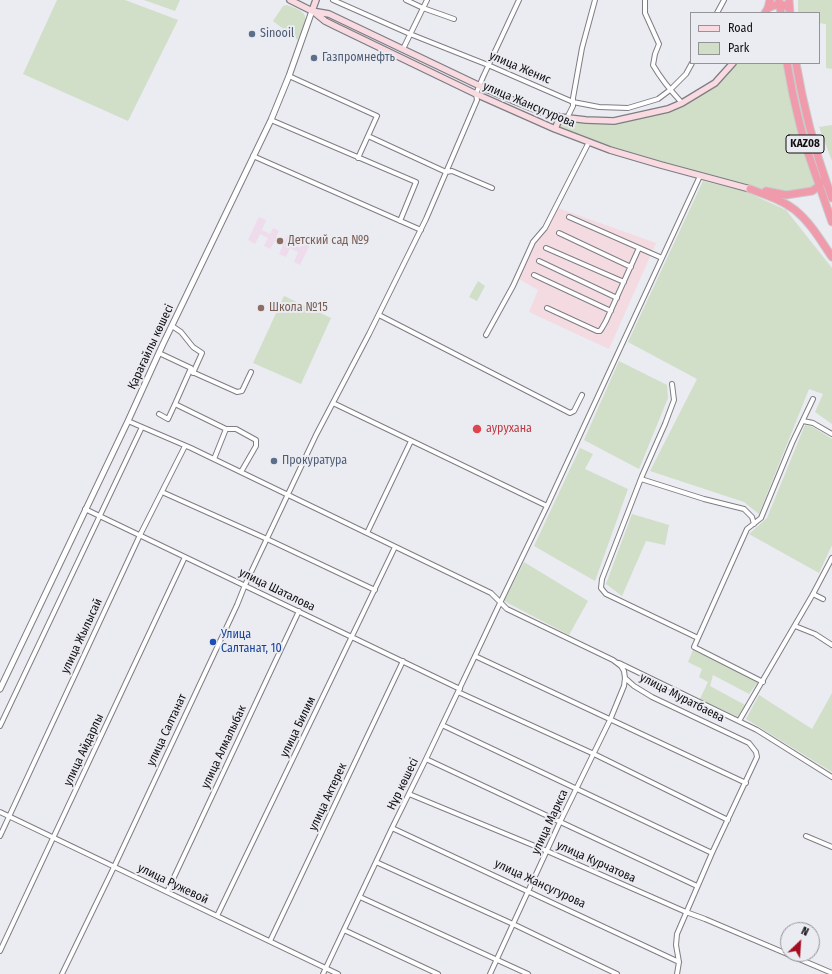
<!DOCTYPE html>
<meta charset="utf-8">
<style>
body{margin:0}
#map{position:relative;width:832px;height:974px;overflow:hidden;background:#ebebf2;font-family:"Fira Sans Condensed",sans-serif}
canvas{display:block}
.legend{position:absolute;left:690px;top:12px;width:130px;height:52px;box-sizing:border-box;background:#ebebf2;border:1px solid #939398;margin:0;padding:5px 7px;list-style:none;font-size:12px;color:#101012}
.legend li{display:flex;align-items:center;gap:8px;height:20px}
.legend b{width:20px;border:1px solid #939398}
.north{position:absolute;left:780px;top:922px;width:40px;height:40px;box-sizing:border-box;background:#ebebf2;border:1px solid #939398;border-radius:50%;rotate:25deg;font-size:11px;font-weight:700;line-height:16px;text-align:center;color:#101012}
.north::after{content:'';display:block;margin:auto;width:14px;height:18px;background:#a50c20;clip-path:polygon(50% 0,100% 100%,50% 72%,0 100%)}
</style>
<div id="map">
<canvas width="832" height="974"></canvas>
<ul class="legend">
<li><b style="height:5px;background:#f9dae0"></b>Road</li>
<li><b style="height:11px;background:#d1dec8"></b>Park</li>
</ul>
<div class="north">N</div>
</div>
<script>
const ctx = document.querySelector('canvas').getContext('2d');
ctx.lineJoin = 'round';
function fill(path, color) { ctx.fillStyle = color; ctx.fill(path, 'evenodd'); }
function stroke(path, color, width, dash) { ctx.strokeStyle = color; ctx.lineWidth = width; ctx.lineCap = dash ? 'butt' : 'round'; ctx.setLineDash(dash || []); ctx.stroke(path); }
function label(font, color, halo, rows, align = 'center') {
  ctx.font = font + ' "Fira Sans Condensed",sans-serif'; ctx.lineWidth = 4; ctx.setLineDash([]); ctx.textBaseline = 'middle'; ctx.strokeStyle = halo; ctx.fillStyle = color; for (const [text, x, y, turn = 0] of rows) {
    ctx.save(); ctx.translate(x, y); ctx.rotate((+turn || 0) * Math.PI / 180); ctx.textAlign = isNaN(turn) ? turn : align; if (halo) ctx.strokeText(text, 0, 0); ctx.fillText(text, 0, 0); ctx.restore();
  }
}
fill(new Path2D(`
 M558 208 656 243 609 349 529 312 538 290 519 279 534 245 549 226Z`), '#f4dae1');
fill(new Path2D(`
 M259 217 266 220 262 230 270 234 273 228 279 231 276 237 285 241 288 234 295 237 291 244 300 248 305 239 311 242 300 265 294 262 298 252 290 248 286 257 279 254 283 245 275 241 270 249 264 246 268 238 260 234 255 244 248 240Z`), '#eedbec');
fill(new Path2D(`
 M57 0H125L178 20 128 121 23 74Z
 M144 0H180L175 11Z
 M798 0H832V69L826 68V24L819 23V13H798Z
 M287 5C292 7 299 9 302 12 310 18 301 33 298 40L273 21 283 6Z
 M732 63H787L816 188 788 194 750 189 629 156 555 129 560 117 614 121 675 106 715 83Z
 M832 125V161L819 127Z
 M703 181 744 191 786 210 832 268V424L815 412 823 394 809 389 759 514 744 502 650 471 697 379 628 342Z
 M478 281 485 286 477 301 469 297Z
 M284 296 331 318 301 384 253 363Z
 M619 361 667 385 668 398 639 469 584 440Z
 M805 425 813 427 832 439V545L819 573 749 534 767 518Z
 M580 448 593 454 585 469 628 489 595 581 534 546Z
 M632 514 669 525 665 545 646 541 622 596 606 584Z
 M524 562 588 601 569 635 504 601Z
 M693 650 758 682 749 694 713 675 710 686 745 705 738 717 700 699 708 682 699 677 702 669 688 662Z
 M832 693V772L746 719 759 695 812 729Z`), '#d1dec8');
const minor = new Path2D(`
 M333 0 410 34 488 65 573 102 599 107 628 108 658 99 670 90 686 74 692 63
 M406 0 423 8 454 19
 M645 0V13L659 44 655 54 653 65C661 79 671 91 682 103
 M717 13 724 0
 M403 49 427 0
 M289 76 377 116 358 158
 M567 118 573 106V98L582 48 595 0
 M271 120 416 182 400 221
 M368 136 446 172 452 171 492 188
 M253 156 421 230
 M569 217 662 258
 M559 233 631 267
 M546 248 624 282
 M539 261 617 298
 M534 275 611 311
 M547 308 597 331H600L602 328 606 321 639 248
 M379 315 570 413 574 411 582 395
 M172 326 181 332 193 347 202 353 193 373
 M486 335 513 286 533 242 545 228 589 142
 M159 353 191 368 175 404 226 429 214 459
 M190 371 237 392 242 391 251 372
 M672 384 674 400 665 424 642 476 602 579 601 588 606 594 698 638 694 647 763 682
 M333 403 547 506
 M159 414 168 419 175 404
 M128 421 191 448 491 593 507 609 613 660 621 666 624 671 625 678 634 686 652 697 749 743 756 752 757 757 712 853 677 934 676 945 679 962 677 974
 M803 421 813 423 832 434
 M226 429H236L256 440V446L241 472
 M641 479 704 499 744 509 752 517 754 524
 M162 492 267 539 375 590
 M85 509 460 689
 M367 533 411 441
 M813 594 832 558
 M795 626 815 634 832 645
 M698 638 747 529 761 518 792 443 813 399
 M475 656 746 783
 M619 663 757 730 832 777
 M458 692 594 754 728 820
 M739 721 813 594 823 599
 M442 725 712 853
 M0 726 142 427
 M426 759 697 886
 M409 794 547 851 686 912 705 919 832 973
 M0 812 338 974
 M392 828 679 962
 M0 836 140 535 185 446
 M806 836 832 847
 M376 862 513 924 617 974
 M167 892 299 611
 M360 897 528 974
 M217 916 395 547
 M344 930 438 974
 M270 941 403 661
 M0 951 185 557
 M62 974 114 867 237 605 245 585 316 435 369 334 426 219 477 100 476 94 483 77 519 0
 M323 974 392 828 426 759 475 656 500 603 547 506 700 176
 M490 974 560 822 610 720 624 686 625 678`);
const tertiary = new Path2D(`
 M0 689 128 421 163 344 271 120 289 76 312 11`);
const secondary = new Path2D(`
 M290 0 312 11 329 14 480 86 517 102 542 112 560 117 586 120 614 121 668 109 682 103 715 83 733 63
 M312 11 316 0
 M314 12 325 21 335 26 476 94 555 129 610 150 661 165 750 189
 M555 129 560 117`);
const trunk = new Path2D(`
 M779 0 781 13
 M789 0 790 13
 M768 8C777 4 780 2 789 8
 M765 13 768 8 770 0
 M787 63 793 95 800 125 806 147 832 222
 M796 63C804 110 815 153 832 198
 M750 189C766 195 782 200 795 210 811 223 821 241 832 257
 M766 191 786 195 812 191 819 186 821 182`);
stroke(minor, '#7e7d84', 6);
stroke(tertiary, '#7e7d84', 7);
stroke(secondary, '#7e7d84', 8);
stroke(trunk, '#cacacb', 9);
stroke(minor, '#fff', 4);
stroke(tertiary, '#fff', 5);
stroke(secondary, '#f9dae0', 5.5);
stroke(trunk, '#ef9bac', 7);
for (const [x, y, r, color] of [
 [252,34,4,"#5c6f8a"],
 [314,58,4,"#5c6f8a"],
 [280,241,4,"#8d6e63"],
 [261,308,4,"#8d6e63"],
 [477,429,5,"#e0444e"],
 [274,461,4,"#5c6f8a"],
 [213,642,4,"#1a4fb4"]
]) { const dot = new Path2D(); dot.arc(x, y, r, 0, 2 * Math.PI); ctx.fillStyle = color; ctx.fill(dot); stroke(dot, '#ebebf2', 1.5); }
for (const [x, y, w] of [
 [805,144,38]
]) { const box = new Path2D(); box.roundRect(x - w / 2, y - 9, w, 18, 3); ctx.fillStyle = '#ebebf2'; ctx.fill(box); stroke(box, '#101012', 1); }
label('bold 11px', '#101012', null, [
 ["KAZ08",805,144]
]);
label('12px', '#4e5e75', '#ebebf2', [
 ["Sinooil",260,34],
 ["Газпромнефть",322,58],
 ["Прокуратура",282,461]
], 'left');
label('12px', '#101012', '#ebebf2', [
 ["улица Женис",520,68,23],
 ["улица Жансугурова",529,105,23],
 ["Қарағайлы көшесі",151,347,-65],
 ["улица Шаталова",277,590,26],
 ["улица Жылысай",82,636,-65],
 ["улица Муратбаева",682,698,27],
 ["улица Билим",298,727,-64],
 ["улица Салтанат",167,730,-65],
 ["улица Алмалыбак",224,747,-65],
 ["улица Айдарлы",84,750,-65],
 ["Нұр көшесі",403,784,-64],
 ["улица Актерек",328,797,-65],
 ["улица Маркса",550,822,-65],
 ["улица Курчатова",596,862,24],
 ["улица Ружевой",173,884,26],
 ["улица Жансугурова",540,884,25]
]);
label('12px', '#785e54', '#ebebf2', [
 ["Детский сад №9",288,241],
 ["Школа №15",269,308]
], 'left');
label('12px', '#be3a42', '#ebebf2', [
 ["аурухана",486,429]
], 'left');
label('12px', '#164399', '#ebebf2', [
 ["Улица",221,635],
 ["Салтанат, 10",221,649]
], 'left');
</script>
